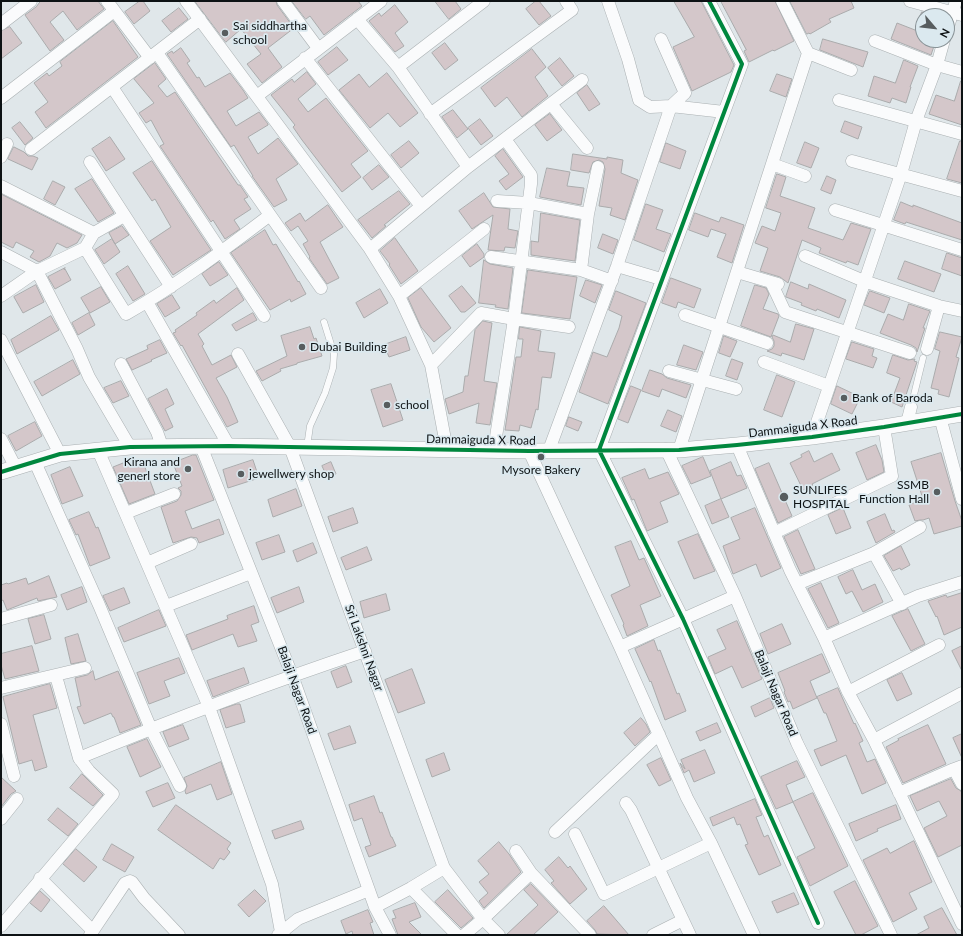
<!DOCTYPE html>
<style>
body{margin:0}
#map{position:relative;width:963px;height:936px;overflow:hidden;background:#e0e7ea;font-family:Lato,sans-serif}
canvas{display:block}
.frame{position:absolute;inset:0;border:2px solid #0d1214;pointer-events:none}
.north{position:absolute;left:915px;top:8px;width:40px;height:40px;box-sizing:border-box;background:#dbe9ef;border:1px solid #899397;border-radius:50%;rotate:118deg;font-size:11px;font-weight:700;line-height:16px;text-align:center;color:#0d1214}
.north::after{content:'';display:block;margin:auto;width:14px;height:18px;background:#575d5f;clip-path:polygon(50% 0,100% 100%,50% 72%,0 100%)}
</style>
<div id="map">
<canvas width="963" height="936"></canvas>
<div class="frame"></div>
<div class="north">N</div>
</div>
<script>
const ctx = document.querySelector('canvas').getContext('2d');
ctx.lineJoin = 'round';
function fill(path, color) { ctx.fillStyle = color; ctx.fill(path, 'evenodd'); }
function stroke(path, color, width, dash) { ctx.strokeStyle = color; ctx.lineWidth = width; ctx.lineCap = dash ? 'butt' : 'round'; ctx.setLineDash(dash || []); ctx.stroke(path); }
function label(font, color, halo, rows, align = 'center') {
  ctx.font = font + ' Lato,sans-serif'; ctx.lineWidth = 3.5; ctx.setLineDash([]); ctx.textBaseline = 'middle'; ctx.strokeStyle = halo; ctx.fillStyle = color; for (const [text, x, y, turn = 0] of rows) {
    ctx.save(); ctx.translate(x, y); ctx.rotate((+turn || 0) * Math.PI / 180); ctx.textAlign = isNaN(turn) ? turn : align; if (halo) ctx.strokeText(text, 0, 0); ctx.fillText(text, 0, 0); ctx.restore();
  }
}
const building = new Path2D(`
 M41 1H98L104 9 77 30 63 11 50 22 64 40 50 51 25 15 36 7Z
 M140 1H143L150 11 134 24 125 12Z
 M195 1H276L277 5 294 28 268 48 282 67 262 83 247 64 261 54 241 29 226 42Z
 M292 1H358L362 6 324 35 310 16 306 19Z
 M435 1H455L461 9 449 19Z
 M536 1H539L551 16 539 25 526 9Z
 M674 1H701L734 65 731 72 692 91 673 47 694 37Z
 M721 1H775L794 41 774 51 773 50 749 62 744 51 746 50Z
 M790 1H851L854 8 829 19 831 22 810 34 809 33 807 34Z
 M395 5 408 22 395 33 404 46 395 52 369 21 379 13 381 16Z
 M179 8 188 19 171 32 162 21Z
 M922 12 937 16H923V40H936L931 55 891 39 897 23 915 30Z
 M113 21 138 57 46 128 35 112 48 102 34 83 47 73 49 76 62 66 60 62Z
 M10 27 22 43 1 59V31Z
 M823 39 868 52 863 67 820 50Z
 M445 43 458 60 445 70 432 53Z
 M337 47 348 60 328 75 318 62Z
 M181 48 190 61 187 63 197 78 199 77 205 87 230 73 243 90 248 98 227 111 236 126 259 112 268 124V125L248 137 258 154 278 138 298 164 276 179 287 200 274 207 252 176H253L234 145 231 147 167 54 172 51 173 53Z
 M532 49 546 67 535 77 548 96 522 117 507 97 495 107 481 88Z
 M560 58 574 76 562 86 548 68Z
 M904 60 918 66 910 87H911L906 103 892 98 890 103 868 96 874 76 895 83Z
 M155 63 166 79 158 86 167 97 175 92 238 185H240L248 197 244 199 251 209 234 220 240 229 225 239 213 220 211 222 160 146 164 144 151 120 146 123 139 113 154 103 134 79Z
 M307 72 316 84 298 99 308 112 326 98 368 151 351 164 361 177 342 192 302 140 293 127 295 125 271 95 292 79 294 82Z
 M387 73 418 113 400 127 388 113 370 128 339 90 359 74 369 87Z
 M777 74 792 79 786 97 770 91Z
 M961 81H962V125L929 114 936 95 954 101Z
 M587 85 600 104 589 111 577 93Z
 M453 110 468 129 457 138 442 117Z
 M550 114 562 130 547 141 535 125Z
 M480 119 493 136 481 145 468 128Z
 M845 121 862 127 858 139 841 132Z
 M20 122 33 138 25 145 12 128Z
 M110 137 125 159 106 171 92 149Z
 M409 141 419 153 401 168 391 155Z
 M960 141H962V183L947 179Z
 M805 142 819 148 811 168 797 163Z
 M666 143 686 151 680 169 660 162Z
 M14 147 24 152 28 156H33L38 158 32 170 8 159Z
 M503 149 523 177 506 190 499 181 509 174 495 156Z
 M573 154 607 159V157L623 160 621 173 638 180 625 220 610 215 612 208 599 206 605 169 603 162 599 160 593 162 589 173 571 170Z
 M152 161 211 250 173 275 150 241 171 227 155 199 152 201 133 173Z
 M379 165 389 177 372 190 363 178Z
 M547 168 570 172 567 186 584 188 581 205 540 197Z
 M777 174 786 177 780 196 815 208 808 228 843 240 851 223 871 229 858 265 847 261 846 263 819 253 821 248 802 240 788 283 780 277 760 271 768 248 755 243 762 226 775 231 781 213 766 208Z
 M827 176 836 180 831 194 821 190Z
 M92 179 114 213 98 222 75 189Z
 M53 181 65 187 55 205 44 199Z
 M399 191 410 204 384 225 386 226 372 238 358 220Z
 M484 193 493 207 510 209 508 229 518 231 515 248 505 247 504 251 488 250 493 215 472 229 459 211Z
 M1 194 82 235 77 243 67 248 57 243 50 256 39 262 30 257 34 251 16 242 13 248 1 242Z
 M901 202 913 207V205L962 223V240L906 222 905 224 894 220Z
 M646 204 663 210 656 229 671 234 664 252 634 240Z
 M328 205 343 227 320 242 339 278 327 284 309 258 310 257 303 244 308 241 298 226 291 231 285 223 300 213 305 221Z
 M541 213 580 220 575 261 531 255V241L538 242Z
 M695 213 719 222 721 217 744 225 732 263 717 257 726 234 711 229 708 237 689 230Z
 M122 226 129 235 115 244 109 233Z
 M265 230 273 245 276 244 298 282 299 281 306 294 291 302 290 299 270 310 231 253Z
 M603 234 618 240 613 254 598 248Z
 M395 238 418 271 401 284 389 265 390 264 380 251Z
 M112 239 120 252 104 264 95 250Z
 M477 244 484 254V257L470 267 462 256Z
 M947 253 962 258V276L942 269Z
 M484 260 490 264 513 268 508 309 495 307 496 305 479 303Z
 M905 261 941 274 934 292 898 279Z
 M219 262 228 275 210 286 202 274Z
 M128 266 145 294 133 301 116 274Z
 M65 268 64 270 65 269 71 280 55 289 48 277Z
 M528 270 577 277 570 319 522 313Z
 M671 278 701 289 694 308 678 302 676 308 662 303Z
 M586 280 602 285 595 303 580 296Z
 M791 282 808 289 809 284 846 300 839 318 817 309 816 311 801 305 802 303 786 297Z
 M36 285 44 302 23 313 14 297Z
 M755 285 766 288 769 294 763 309 778 314 779 316 771 337 741 326Z
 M462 286 476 303 465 312H461L449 296Z
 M101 287 110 302 90 313 81 298Z
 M237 288 244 300 198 334 204 344 202 346 212 365 231 355 237 367 216 378 227 397 238 422 227 427 182 345 181 346 173 333 176 332 175 330 197 315 196 313 214 300 216 303Z
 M421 288 451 328 434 342 421 327 408 298Z
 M380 289 388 303 364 318 356 303Z
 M616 291 646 303 608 404 579 392 593 352 607 357 619 328 622 316 609 310Z
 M870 291 890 298 884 313 864 305Z
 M172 295 180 308 165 317 157 304Z
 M909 304 930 311 923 328H925L917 352 916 348 911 345 880 333 888 314 903 320Z
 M89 313 95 325 78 335 72 323Z
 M253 313 257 320 236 331 232 325Z
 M51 316 59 330 17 354 11 340Z
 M483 321 492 323 484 381 497 383 490 425 476 423 479 403 449 414 445 399 463 392 465 376H468L475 330Z
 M796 324 814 329 804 360 782 353 781 356 767 351 772 349 774 346V341L772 337 773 335 790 342Z
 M310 327 314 339 316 338 322 356 297 363V364L280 369 281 371 262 381 256 371 287 356 281 336Z
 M520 327 541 331 538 351 555 353 551 378 542 377 538 410 536 409 531 428 520 425 519 431 505 430 516 357H521L523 339H519Z
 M940 332 962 337 956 357 959 358 949 397 938 394 939 390 931 388 940 351 935 349Z
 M724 336 737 341 730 357 719 353Z
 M406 337 410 350 389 357 384 345Z
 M160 340 167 353 151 360 152 361 132 370 126 359 148 349 147 346Z
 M852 342 874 349 872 356 877 358 873 368 846 359Z
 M684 345 703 352 696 370 677 365Z
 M893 355 908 360 915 359 914 361 917 362 902 407 891 402 900 378 887 373Z
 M732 359 743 363 737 380 726 376Z
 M73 360 80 374 42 396 34 382Z
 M650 370 662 374 667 378 691 385 686 398 662 389 659 397 642 391Z
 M777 375 795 382 782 417 764 410Z
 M121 381 129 396 113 403 104 388Z
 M391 384 403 420 383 427 371 390Z
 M631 386 641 390 628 423 618 419Z
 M837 386 856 395 858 402 852 414 831 404Z
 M167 389 174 404 165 409 173 427 165 431 148 399Z
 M668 410 682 416 676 432 661 426Z
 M569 417 582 422 578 431 566 426Z
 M35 422 42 436 16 451 8 436Z
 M876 445 882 460 884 472 867 480 856 453Z
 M809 451 814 462 832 453 840 470 812 484 813 485 803 490 790 463 802 457 801 455Z
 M941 453 955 501 962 521V526L934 534 929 518 923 520H920L915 521 909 505 923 499 911 462Z
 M193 455H196L214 500 185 511 192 529 219 519 224 534 199 543 197 538 191 537 173 543 161 507 177 501 181 495V491L178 488 182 486 173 463Z
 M703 457 711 476 691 484 682 466Z
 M253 460 259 478 228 488 223 470Z
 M132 462 134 466 143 462 155 494 129 504 113 467 123 463 125 466Z
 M331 462 336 474 327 477 322 466Z
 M731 462 737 476 741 475 747 488 721 499 710 471Z
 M769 463 792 516 778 523 755 469Z
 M70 467 83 496 62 504 51 475Z
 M645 469 649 479 668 472 679 494 660 502 668 522 647 531 634 499 632 500 622 478Z
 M296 489 302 506 273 517 268 500Z
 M721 499 729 517 712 524 705 506Z
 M353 508 358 523 333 532 328 517Z
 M755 508 781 568 761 577 756 564 733 574 723 546 740 539 731 518Z
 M843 508 851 528 836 534 828 515Z
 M89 512 96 528 98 527 110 558 90 566 78 534 76 535 69 520Z
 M885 514 892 531 894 530 895 532 876 543 867 522Z
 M798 530 815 569 801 574 784 537Z
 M698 534 715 571 694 579 678 542Z
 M279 535 285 552 262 560 256 543Z
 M631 541 639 560 644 558 661 596 640 605 648 626 627 636 623 625 624 624 611 595 630 586 615 547Z
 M313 543 317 553 297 562 293 551Z
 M901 546 910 565 901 570 900 568 893 571 884 556Z
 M367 547 372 560 346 570 341 558Z
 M853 570 862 590 875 584 883 602 863 612 852 591 846 594 838 577Z
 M49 576 57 597 38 601 37 598 7 610 3 600 1 601V585L7 583 8 584 26 578 28 584Z
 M821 583 839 623 828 628 808 589Z
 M82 587 87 602 67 610 61 595Z
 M299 587 304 602 277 613 271 598Z
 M124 588 130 603 110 611 103 596Z
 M962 593V627L944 635 937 616 936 617 928 601 946 595 947 597Z
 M386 594 390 610 364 618 360 602Z
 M254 606 259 622 251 625 257 641 238 647 233 634 192 650 186 635 228 619 227 616Z
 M908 609 925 644 911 651 892 616Z
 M159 610 166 626 124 642 118 628Z
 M44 615 51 639 35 644 28 619Z
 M737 621 762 679 742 688 732 666 715 674 708 657 726 649 717 630Z
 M782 624 791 644 768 654 760 634Z
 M78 634 86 661 71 664 65 638Z
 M654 640 658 651 660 650 677 694 679 693 686 711 665 720 651 681 650 682 635 649Z
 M32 646 39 671 5 679 1 665V654Z
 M962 646V671L952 651Z
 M822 654 830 672 810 681 817 698 793 709 790 701 788 702 784 692 785 691 778 673Z
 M179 658 185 673 164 681 170 696 149 704 137 673Z
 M346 666 352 682 337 688 331 672Z
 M244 668 249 683 213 697 207 681Z
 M412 669 425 703 398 713 385 680Z
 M93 671 95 680 118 671 141 725 120 733 114 717H113L111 713 84 724 77 707 81 706 75 678 87 675Z
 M902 673 912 694 897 701 887 680Z
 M50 684 57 708 33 715 47 767 35 771 32 760 19 764 3 697Z
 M838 688 854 724 855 723 863 741 859 743 867 762 875 759 886 783 862 794 846 755 821 766 814 750 837 741 826 713H824L817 697Z
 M770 698 774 708 755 717 751 707Z
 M237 704H240L245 722 226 728 220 710Z
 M641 718 646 724 650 732 635 746 624 733Z
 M717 723 721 732 700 741 696 732Z
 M183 725 189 739 169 747 163 732Z
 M928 725 946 764 903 783 886 747 899 740 898 739Z
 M350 726 356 743 334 750 328 734Z
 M962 734V758L953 738Z
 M147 739 161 767 140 777 127 747Z
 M705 750 715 773 694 782 689 770 684 773 680 763 685 769 681 760Z
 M444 753 450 770 432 777 426 760Z
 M661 758 671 780 659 786 647 765Z
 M797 761 805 777 786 785 793 802 776 809 761 777Z
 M221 762 232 794 217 800 211 784 186 794 185 791 187 786 184 778Z
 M82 774 103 795 93 806 70 788Z
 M1 777 16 791 11 794 1 807Z
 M951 779 956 788 961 791 962 794V845L938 857 924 828 947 816 939 801 917 811 910 796Z
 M168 783 175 798 153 807 146 792Z
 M813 793 848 866 810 886 797 857 815 848 793 802Z
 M374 796 380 813 382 812 391 837H392L396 846 369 857 365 847 371 845 362 818 354 821 349 805Z
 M755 799 762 815 756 817 764 837 768 835 781 865 759 875 745 845 748 844 740 824 737 825 734 817 713 826 710 818Z
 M176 805 231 843 227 849 230 852 224 860 220 858 213 869 158 830Z
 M896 805 901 819 877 829 878 831 856 841 849 824Z
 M58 808 78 824 68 836 48 820Z
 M301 821 304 829 275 839 272 831Z
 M914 841 932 882 909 893 917 909 893 922 863 860 887 848 890 853Z
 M499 842 509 854 521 872 484 908 479 901 488 893 479 882 489 874 478 861Z
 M112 844 134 857 125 872 103 860Z
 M76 849 97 867 84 882 63 864Z
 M559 857 568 868 570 866 587 889 570 904 551 883 554 881 545 870Z
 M855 881 878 926 861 935H856L834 892Z
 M531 884 558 912 533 935H506L538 905 524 890Z
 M255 890 266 901 249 917 238 905Z
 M448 890 473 918 461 928 435 902Z
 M40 891 50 900 41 912 30 903Z
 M794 893 799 904 777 913 772 902Z
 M415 903 421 917 409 922 422 935H398L392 919 396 918 393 911Z
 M604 906 611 914 629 935 597 934 595 930 587 921Z
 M942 908 957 935H916L929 928 924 917Z
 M368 910 373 922 370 923 374 935H353L352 931 346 934 341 921Z`);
fill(building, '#d4c7ca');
stroke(building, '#aaabac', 1);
const service = new Path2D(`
 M911 407 923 358
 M307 447 310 426 325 393 333 368 334 354 324 322`);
const minor = new Path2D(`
 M107 1 150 58
 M186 1 370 249 399 296 431 365 447 450
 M283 1 318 48
 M709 1 742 64 599 450 683 619 818 923
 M910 1 962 15
 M357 19 398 67 468 167
 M1 24 31 1
 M947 30 956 1
 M661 39 685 93 671 106
 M875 41 937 65 962 72
 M157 53 321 288
 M808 53 851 70
 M305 58 421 206
 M398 67 484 1
 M112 87 264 316
 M257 96 381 1
 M1 98 114 11
 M839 100 962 134
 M551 104 587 148
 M671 106 724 112
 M430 114 572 10 566 1
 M31 149 200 19
 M1 157 7 144
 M852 161 962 191
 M90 162 171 287
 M772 164 805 176
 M1 186 94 233
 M497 201 529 203 588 214
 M835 210 962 250
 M85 248 126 314C177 285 224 250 270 215
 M370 249 468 167 582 80
 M1 252 37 271 77 349 89 377 130 447
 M805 256 864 281 939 306 962 311
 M491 257 581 270 612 281
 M617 266 661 279
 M581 270 588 214 598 167
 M737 272 778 284
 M771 282 785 312 910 353
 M1 296 37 271 85 248 94 233 124 216
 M399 296 484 229
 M147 302 229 446
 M685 315 767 343
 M1 340 60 454
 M927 349 939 306
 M238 354 290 447 444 868 483 919 499 935
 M764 362 829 386
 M121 364 157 432 162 446
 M431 365 481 313 514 319 569 327
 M669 371 736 389
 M940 417 962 499
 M907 423 911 407
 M812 437 901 174 916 121 937 65 944 40
 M1 439 16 468
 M737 445 790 570 824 638 848 692 874 740 962 924
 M201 446 292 675 375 907 390 935
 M666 449 735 596 797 743 891 935
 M98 450 209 707 272 884 281 932 284 935
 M494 450 514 319 531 184V175L505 139
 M549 450 617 266 671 106 650 107 639 100 628 59 608 1
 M679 450 808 53 782 1
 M529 451 620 647 687 798 711 843 754 935
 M35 462 99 605 151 729 180 786
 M126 513 174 494
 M774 533 892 476 884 427
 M874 553 920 527
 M147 563 191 544
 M797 584 874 553 902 604
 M166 606 251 573
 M1 619 51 605
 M824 638 918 596 962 582
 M620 647 735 596
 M1 688 85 668
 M848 692 939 645
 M1 724 14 776
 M874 740 962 693
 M79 758C174 719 269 683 365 651
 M962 766 954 769 962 784
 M899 793 954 769
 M626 803 631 810 690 935
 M1 819 17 799
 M555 832 659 734
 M575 834 604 894 711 843
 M516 851 531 873 590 935
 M40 878 93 931
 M411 888 457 935
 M375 907 411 888 444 868
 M1 926 113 794 89 771 79 758 56 676
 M90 935 125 883 130 881 132 882 144 898 179 935
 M278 935 298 919 369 890
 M464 935 483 919 531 873
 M653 935 683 920`);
const tertiary = new Path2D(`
 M1 472 60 454 130 447 229 446 529 451 679 450 737 445 812 437 884 427 962 414`);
stroke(service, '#aab0b2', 7);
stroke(minor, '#aab0b2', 13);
stroke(tertiary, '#aab0b2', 16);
stroke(service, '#fafbfc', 6);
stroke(minor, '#fafbfc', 12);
stroke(tertiary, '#fafbfc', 15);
stroke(new Path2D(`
 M709 1 742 64 599 450 683 619 818 923
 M1 472 60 454 130 447 229 446 529 451 679 450 737 445 812 437 884 427 962 414`), '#00873e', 4);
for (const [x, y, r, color] of [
 [225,33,4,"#575d5f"],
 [302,347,4,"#575d5f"],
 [844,398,4,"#575d5f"],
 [387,405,4,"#575d5f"],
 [541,457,4,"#575d5f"],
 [188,469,4,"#575d5f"],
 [241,474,4,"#575d5f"],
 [937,492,4,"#575d5f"],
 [784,497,5,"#575d5f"]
]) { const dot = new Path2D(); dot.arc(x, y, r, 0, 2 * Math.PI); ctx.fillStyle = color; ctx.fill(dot); stroke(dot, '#dbe9ef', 1.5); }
label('12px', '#0d1214', '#dbe9ef', [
 ["Sai siddhartha",233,26],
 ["school",233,40],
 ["Dubai Building",310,347],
 ["Bank of Baroda",852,398],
 ["school",395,405],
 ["Kirana and",180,462,"right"],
 ["generl store",180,476,"right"],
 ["Mysore Bakery",541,470,"center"],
 ["jewellwery shop",249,474],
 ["SSMB",929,485,"right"],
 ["Function Hall",929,499,"right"],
 ["SUNLIFES",793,490],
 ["HOSPITAL",793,504]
], 'left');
label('12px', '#0d1214', '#dbe9ef', [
 ["Dammaiguda X Road",803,427,-7],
 ["Dammaiguda X Road",481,440,1],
 ["Sri Lakshni Nagar",364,648,70],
 ["Balaji Nagar Road",297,690,70],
 ["Balaji Nagar Road",776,693,67]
]);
</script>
